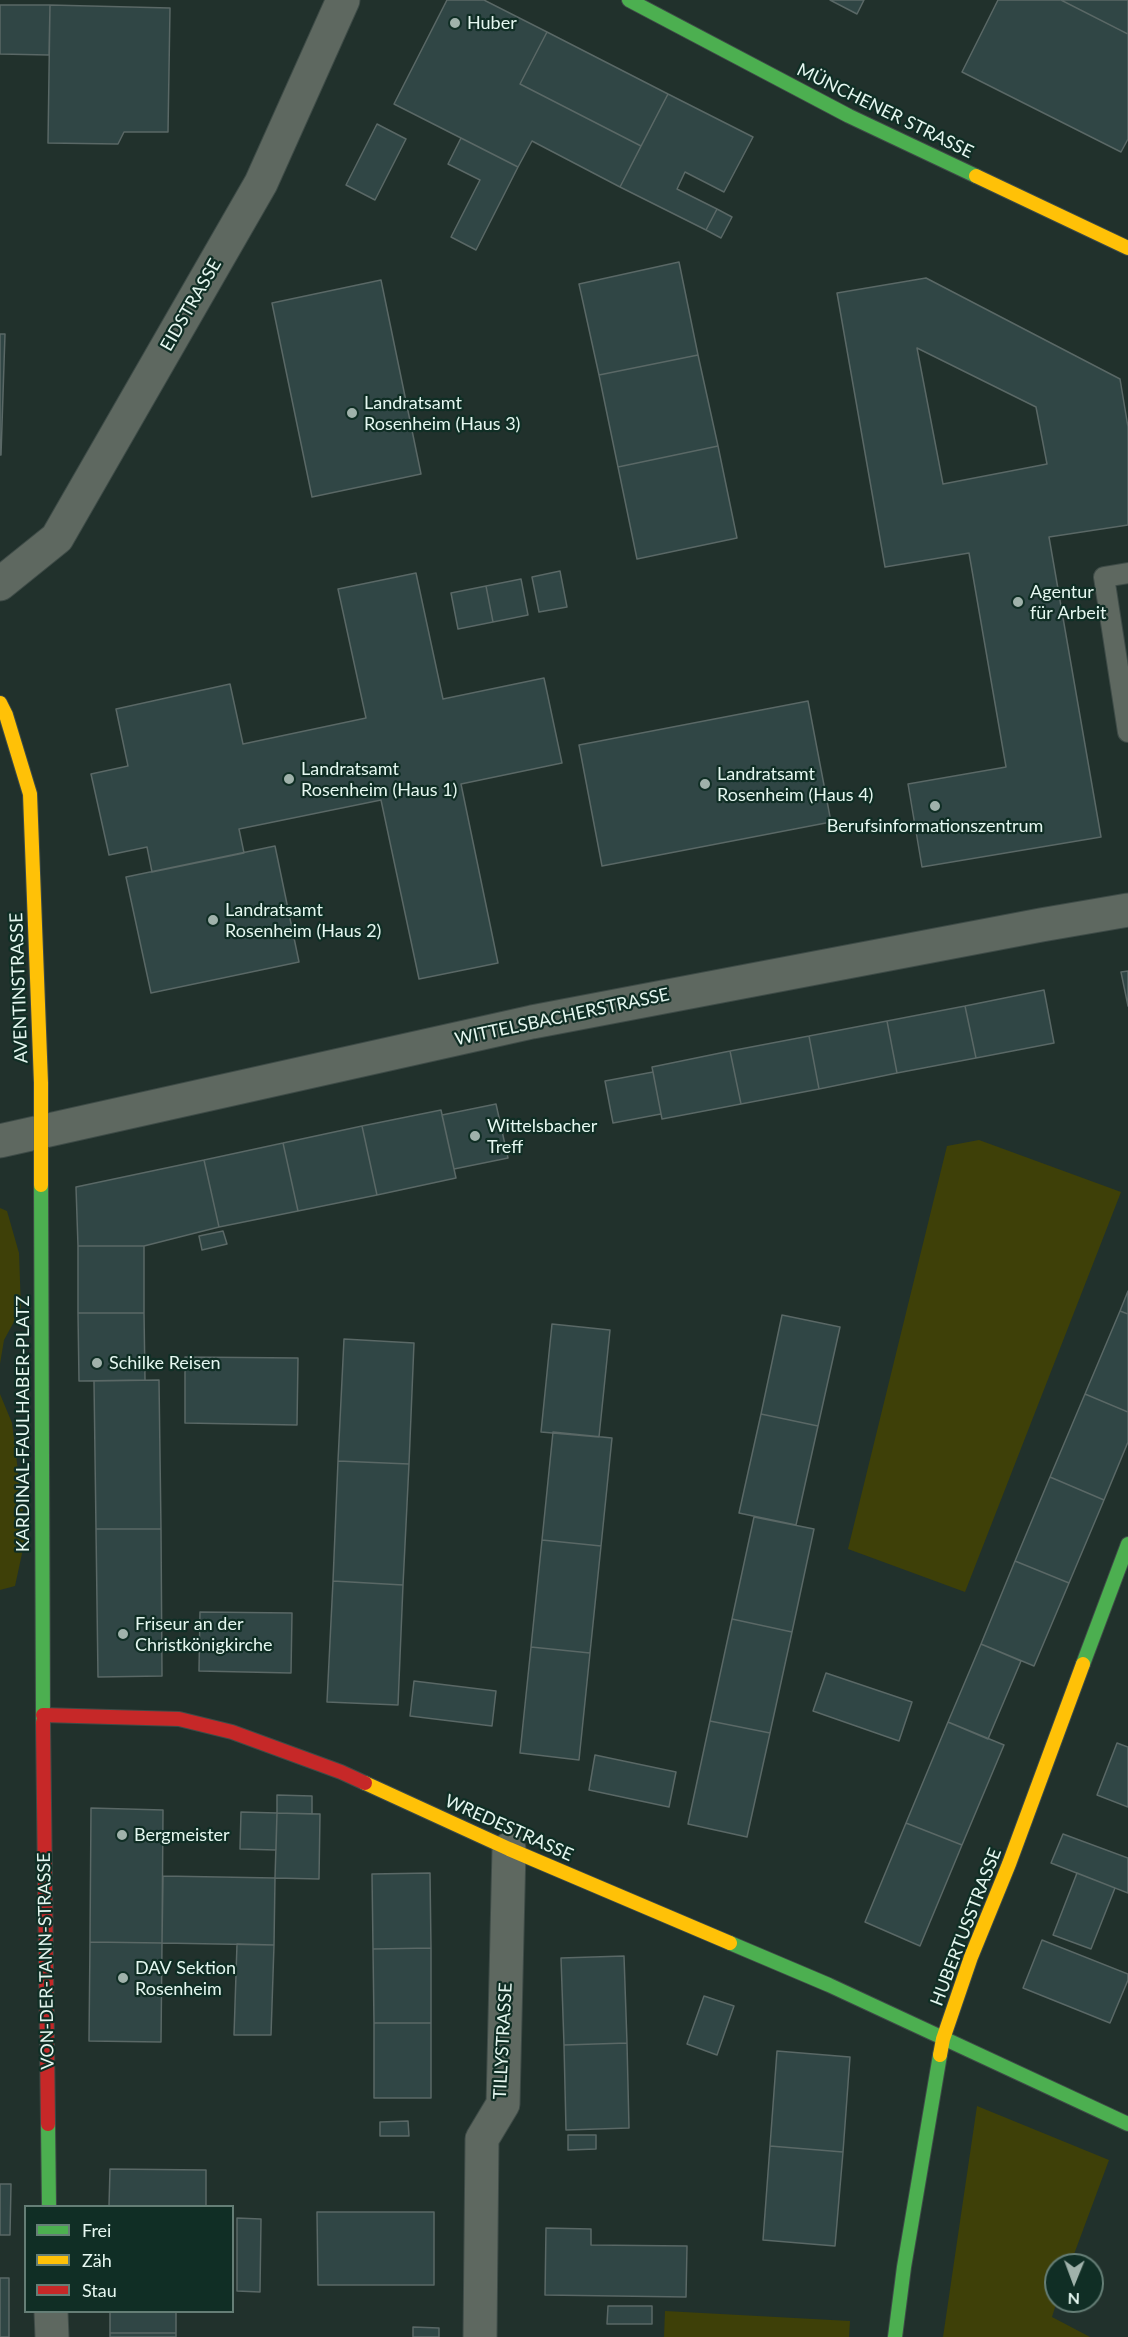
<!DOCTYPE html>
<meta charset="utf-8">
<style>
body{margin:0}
#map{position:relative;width:1128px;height:2337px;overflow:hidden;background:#21312c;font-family:Lato,sans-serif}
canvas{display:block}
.legend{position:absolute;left:24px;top:2205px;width:210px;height:108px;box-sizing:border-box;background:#102e25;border:2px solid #657e76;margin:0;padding:8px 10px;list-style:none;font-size:18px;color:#e5f7f0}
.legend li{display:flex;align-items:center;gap:12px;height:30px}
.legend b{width:30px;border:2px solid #657e76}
.north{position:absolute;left:1044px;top:2253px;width:60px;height:60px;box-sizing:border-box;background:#102e25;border:2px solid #657e76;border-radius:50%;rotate:181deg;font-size:16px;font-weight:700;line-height:24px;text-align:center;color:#e5f7f0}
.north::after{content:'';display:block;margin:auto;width:21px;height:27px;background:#a0b2ab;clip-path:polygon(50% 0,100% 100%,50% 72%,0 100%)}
</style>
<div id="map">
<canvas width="1128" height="2337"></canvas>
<ul class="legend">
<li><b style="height:8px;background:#4caf50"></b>Frei</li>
<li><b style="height:8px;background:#ffc107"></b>Zäh</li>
<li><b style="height:8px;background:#c62828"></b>Stau</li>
</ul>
<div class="north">N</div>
</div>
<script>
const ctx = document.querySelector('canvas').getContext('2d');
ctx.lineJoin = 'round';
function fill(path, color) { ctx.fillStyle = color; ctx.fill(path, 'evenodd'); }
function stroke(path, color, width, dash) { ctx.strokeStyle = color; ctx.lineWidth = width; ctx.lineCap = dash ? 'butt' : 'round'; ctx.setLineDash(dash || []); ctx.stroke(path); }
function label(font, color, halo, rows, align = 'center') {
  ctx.font = font + ' Lato,sans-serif'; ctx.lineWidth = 4.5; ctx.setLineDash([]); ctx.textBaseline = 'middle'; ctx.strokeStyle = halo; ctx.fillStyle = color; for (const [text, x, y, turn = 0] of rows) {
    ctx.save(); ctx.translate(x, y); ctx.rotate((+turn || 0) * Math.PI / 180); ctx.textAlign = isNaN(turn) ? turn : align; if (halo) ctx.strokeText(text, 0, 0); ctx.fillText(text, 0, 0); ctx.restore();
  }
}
fill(new Path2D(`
 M979 1140 1121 1192 965 1592 848 1549 947 1146Z
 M0 1208 7 1211 19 1253 21 1309 4 1340 0 1364Z
 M0 1394 12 1423 26 1535 15 1586 0 1590Z
 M977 2106 1109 2160 1070 2265H1056L1057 2301 1052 2317 1090 2337H943Z
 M665 2311 850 2321 849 2337H664Z`), '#3e4008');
const building = new Path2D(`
 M447 0H484L547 32 520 84 641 146 620 187 532 141 518 167 394 104Z
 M830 0H864L857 14Z
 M998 0H1061L1128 34V139L1121 152 962 72Z
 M1061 0H1128V34Z
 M0 5H50L49 55 0 54Z
 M50 5 170 8 168 132H124L118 144 48 143Z
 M547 32 668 94 641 146 520 84Z
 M668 94 753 137 724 192 685 172 677 189 717 209 706 230 620 187Z
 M377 124 406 139 375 200 346 185Z
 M461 138 518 167 476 250 451 237 480 180 448 164Z
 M717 209 732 217 721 238 706 230Z
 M679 262 698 355 599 375 579 284Z
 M926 278 1120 379 1128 427V525L1049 537 1101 837 922 867 908 784 1006 767 969 553 885 567 837 293ZM917 348 1036 407 1047 464 943 484Z
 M381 280 421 474 312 497 272 303Z
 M0 334H5L1 455H0Z
 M698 355 718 446 618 467 599 375Z
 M718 446 737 538 637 559 618 467Z
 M560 571 567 607 539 612 532 577Z
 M416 573 443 699 544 678 562 763 461 784 498 963 419 979 381 800 239 829 244 853 152 872 147 847 109 855 91 774 128 766 116 709 230 684 243 744 366 718 338 589Z
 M521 579 528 615 493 622 486 586Z
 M486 586 493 622 458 629 451 593Z
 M808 701 831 822 602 866 579 745Z
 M275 846 299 962 151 993 126 877Z
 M1128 971V1006L1121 972Z
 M1044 990 1054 1043 976 1058 965 1006Z
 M965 1006 976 1058 897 1073 887 1021Z
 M887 1021 897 1073 819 1089 809 1036Z
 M809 1036 819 1089 741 1104 730 1051Z
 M730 1051 741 1104 662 1119 652 1067Z
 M653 1072 661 1114 613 1123 605 1081Z
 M496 1104 508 1158 454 1169 442 1115Z
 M441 1110 456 1178 377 1195 362 1126Z
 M362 1126 377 1195 298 1211 283 1143Z
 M283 1143 298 1211 219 1227 204 1160Z
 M204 1160 219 1227 144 1246H78L76 1187Z
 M223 1231 227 1244 202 1250 199 1236Z
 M78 1246H144V1313H78Z
 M1128 1291V1314L1120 1311Z
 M1120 1311 1128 1314V1412L1085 1394Z
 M78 1313H144L145 1380 79 1381Z
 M782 1315 840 1327 818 1426 761 1414Z
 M552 1324 610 1330 599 1437 541 1432Z
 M344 1339 414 1343 409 1464 338 1461Z
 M185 1357 298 1358 297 1425 185 1423Z
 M159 1380 161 1529H96L94 1381Z
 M1085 1394 1128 1412V1442L1104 1500 1050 1477Z
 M761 1414 818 1426 796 1525 739 1513Z
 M553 1432 612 1438 601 1546 542 1540Z
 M338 1461 409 1464 403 1585 333 1581Z
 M1050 1477 1104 1500 1069 1583 1015 1561Z
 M754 1517 814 1529 792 1632 732 1619Z
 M96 1529H161L162 1676 98 1677Z
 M542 1540 601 1546 590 1653 531 1647Z
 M1015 1561 1069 1583 1034 1666 981 1644Z
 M333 1581 403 1585 398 1705 327 1702Z
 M200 1612 292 1613 291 1673 199 1671Z
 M732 1619 792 1632 770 1733 710 1721Z
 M981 1644 1021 1661 988 1739 948 1722Z
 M531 1647 590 1653 579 1760 520 1753Z
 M826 1673 912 1702 899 1741 813 1711Z
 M414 1681 496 1691 492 1726 410 1716Z
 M710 1721 770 1733 747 1837 688 1824Z
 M948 1722 1004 1745 962 1845 906 1823Z
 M1117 1743 1128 1747V1807L1097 1795Z
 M595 1755 676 1772 669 1807 589 1790Z
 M277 1795 312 1796V1814L277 1813Z
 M91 1808 163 1810 162 1943 90 1942Z
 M241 1812 277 1813 276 1850 240 1849Z
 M277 1813 320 1814 319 1879 275 1878Z
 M906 1823 962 1845 920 1946 865 1922Z
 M1063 1834 1128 1858V1893L1051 1863Z
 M430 1873 431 1948 373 1949 372 1874Z
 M1077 1873 1115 1888 1091 1949 1053 1935Z
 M163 1876 275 1878 274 1945 162 1943Z
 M1042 1940 1128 1974V1980L1110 2023 1023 1988Z
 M90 1942 162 1943 161 2042 89 2041Z
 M237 1944 274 1945 271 2035H234Z
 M431 1948V2023H374L373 1949Z
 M624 1956 627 2043 564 2045 561 1958Z
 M704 1996 734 2006 717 2055 687 2044Z
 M374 2023H431V2098H374Z
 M627 2043 629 2128 566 2130 564 2045Z
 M777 2051 850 2057 843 2152 770 2146Z
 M408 2121 409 2136H380V2122Z
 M568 2135H596V2149L568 2150Z
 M770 2146 843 2152 835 2246 763 2240Z
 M110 2169 206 2170V2206H109Z
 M0 2184H11L10 2235H0Z
 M317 2212H434V2285H318Z
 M237 2218 261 2219 260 2292 237 2291Z
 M546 2228 591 2229V2245L687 2246 686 2297 545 2295Z
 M0 2278H9V2337H0Z
 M608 2306H652V2324H607Z
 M110 2312H176V2333H110Z
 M413 2327 439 2328V2337H413Z
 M110 2333H176V2337H110Z`);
fill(building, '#304645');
stroke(building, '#5a6866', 1.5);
const lane = new Path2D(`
 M1128 573 1104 577 1128 732`);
const street = new Path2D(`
 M0 584 57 538 261 183 343 0
 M0 1141 532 1022 1041 925 1128 910
 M51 2312 52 2337
 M480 2337 482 2139 503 2104 509 1849`);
const fast = new Path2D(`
 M629 0 849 116 976 176
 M41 1185 43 1722
 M1083 1664 1128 1544
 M730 1943 829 1985 1128 2124
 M48 2124 49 2206
 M895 2337 904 2267 940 2055`);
const slow = new Path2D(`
 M976 176 1128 248
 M0 703 6 715 30 794 41 1083V1185
 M365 1783 509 1849 730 1943
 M940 2055 943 2039 971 1957 1009 1864 1083 1664`);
const jam = new Path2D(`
 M43 1715 179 1719 232 1732 341 1772 365 1783
 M43 1722 48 2124`);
stroke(lane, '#3e4b47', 22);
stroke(street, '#3e4b47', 35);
stroke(fast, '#3e4b47', 16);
stroke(slow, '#3e4b47', 16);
stroke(jam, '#3e4b47', 16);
stroke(lane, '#5e6860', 20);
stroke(street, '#5e6860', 33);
stroke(fast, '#4caf50', 14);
stroke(slow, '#ffc107', 14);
stroke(jam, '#c62828', 14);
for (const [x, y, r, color] of [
 [455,23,6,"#a0b2ab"],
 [352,413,6,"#a0b2ab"],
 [1018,602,6,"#a0b2ab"],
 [289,779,6,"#a0b2ab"],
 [705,784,6,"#a0b2ab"],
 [935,806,6,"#a0b2ab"],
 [213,920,6,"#a0b2ab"],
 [475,1136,6,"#a0b2ab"],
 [97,1363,6,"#a0b2ab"],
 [123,1634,6,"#a0b2ab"],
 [122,1835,6,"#a0b2ab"],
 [123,1978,6,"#a0b2ab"]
]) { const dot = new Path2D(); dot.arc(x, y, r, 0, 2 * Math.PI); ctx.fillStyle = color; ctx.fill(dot); stroke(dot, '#102e25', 2); }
label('18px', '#e5f7f0', '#102e25', [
 ["Huber",467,23],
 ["Landratsamt",364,403],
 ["Rosenheim (Haus 3)",364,424],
 ["Agentur",1030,592],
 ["für Arbeit",1030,613],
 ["Landratsamt",301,769],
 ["Rosenheim (Haus 1)",301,790],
 ["Landratsamt",717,774],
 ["Rosenheim (Haus 4)",717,795],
 ["Berufsinformationszentrum",935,826,"center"],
 ["Landratsamt",225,910],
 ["Rosenheim (Haus 2)",225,931],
 ["Wittelsbacher",487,1126],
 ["Treff",487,1147],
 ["Schilke Reisen",109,1363],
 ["Friseur an der",135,1624],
 ["Christkönigkirche",135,1645],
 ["Bergmeister",134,1835],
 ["DAV Sektion",135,1968],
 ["Rosenheim",135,1989]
], 'left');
label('18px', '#e5f7f0', '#102e25', [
 ["MÜNCHENER STRASSE",885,111,26],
 ["EIDSTRASSE",191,305,-60],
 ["AVENTINSTRASSE",19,988,-92],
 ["WITTELSBACHERSTRASSE",562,1017,-12],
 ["KARDINAL-FAULHABER-PLATZ",23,1424,-90],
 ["WREDESTRASSE",509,1828,24],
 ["HUBERTUSSTRASSE",966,1927,-69],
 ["VON-DER-TANN-STRASSE",46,1961,-91],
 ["TILLYSTRASSE",503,2041,-87]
]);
</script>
